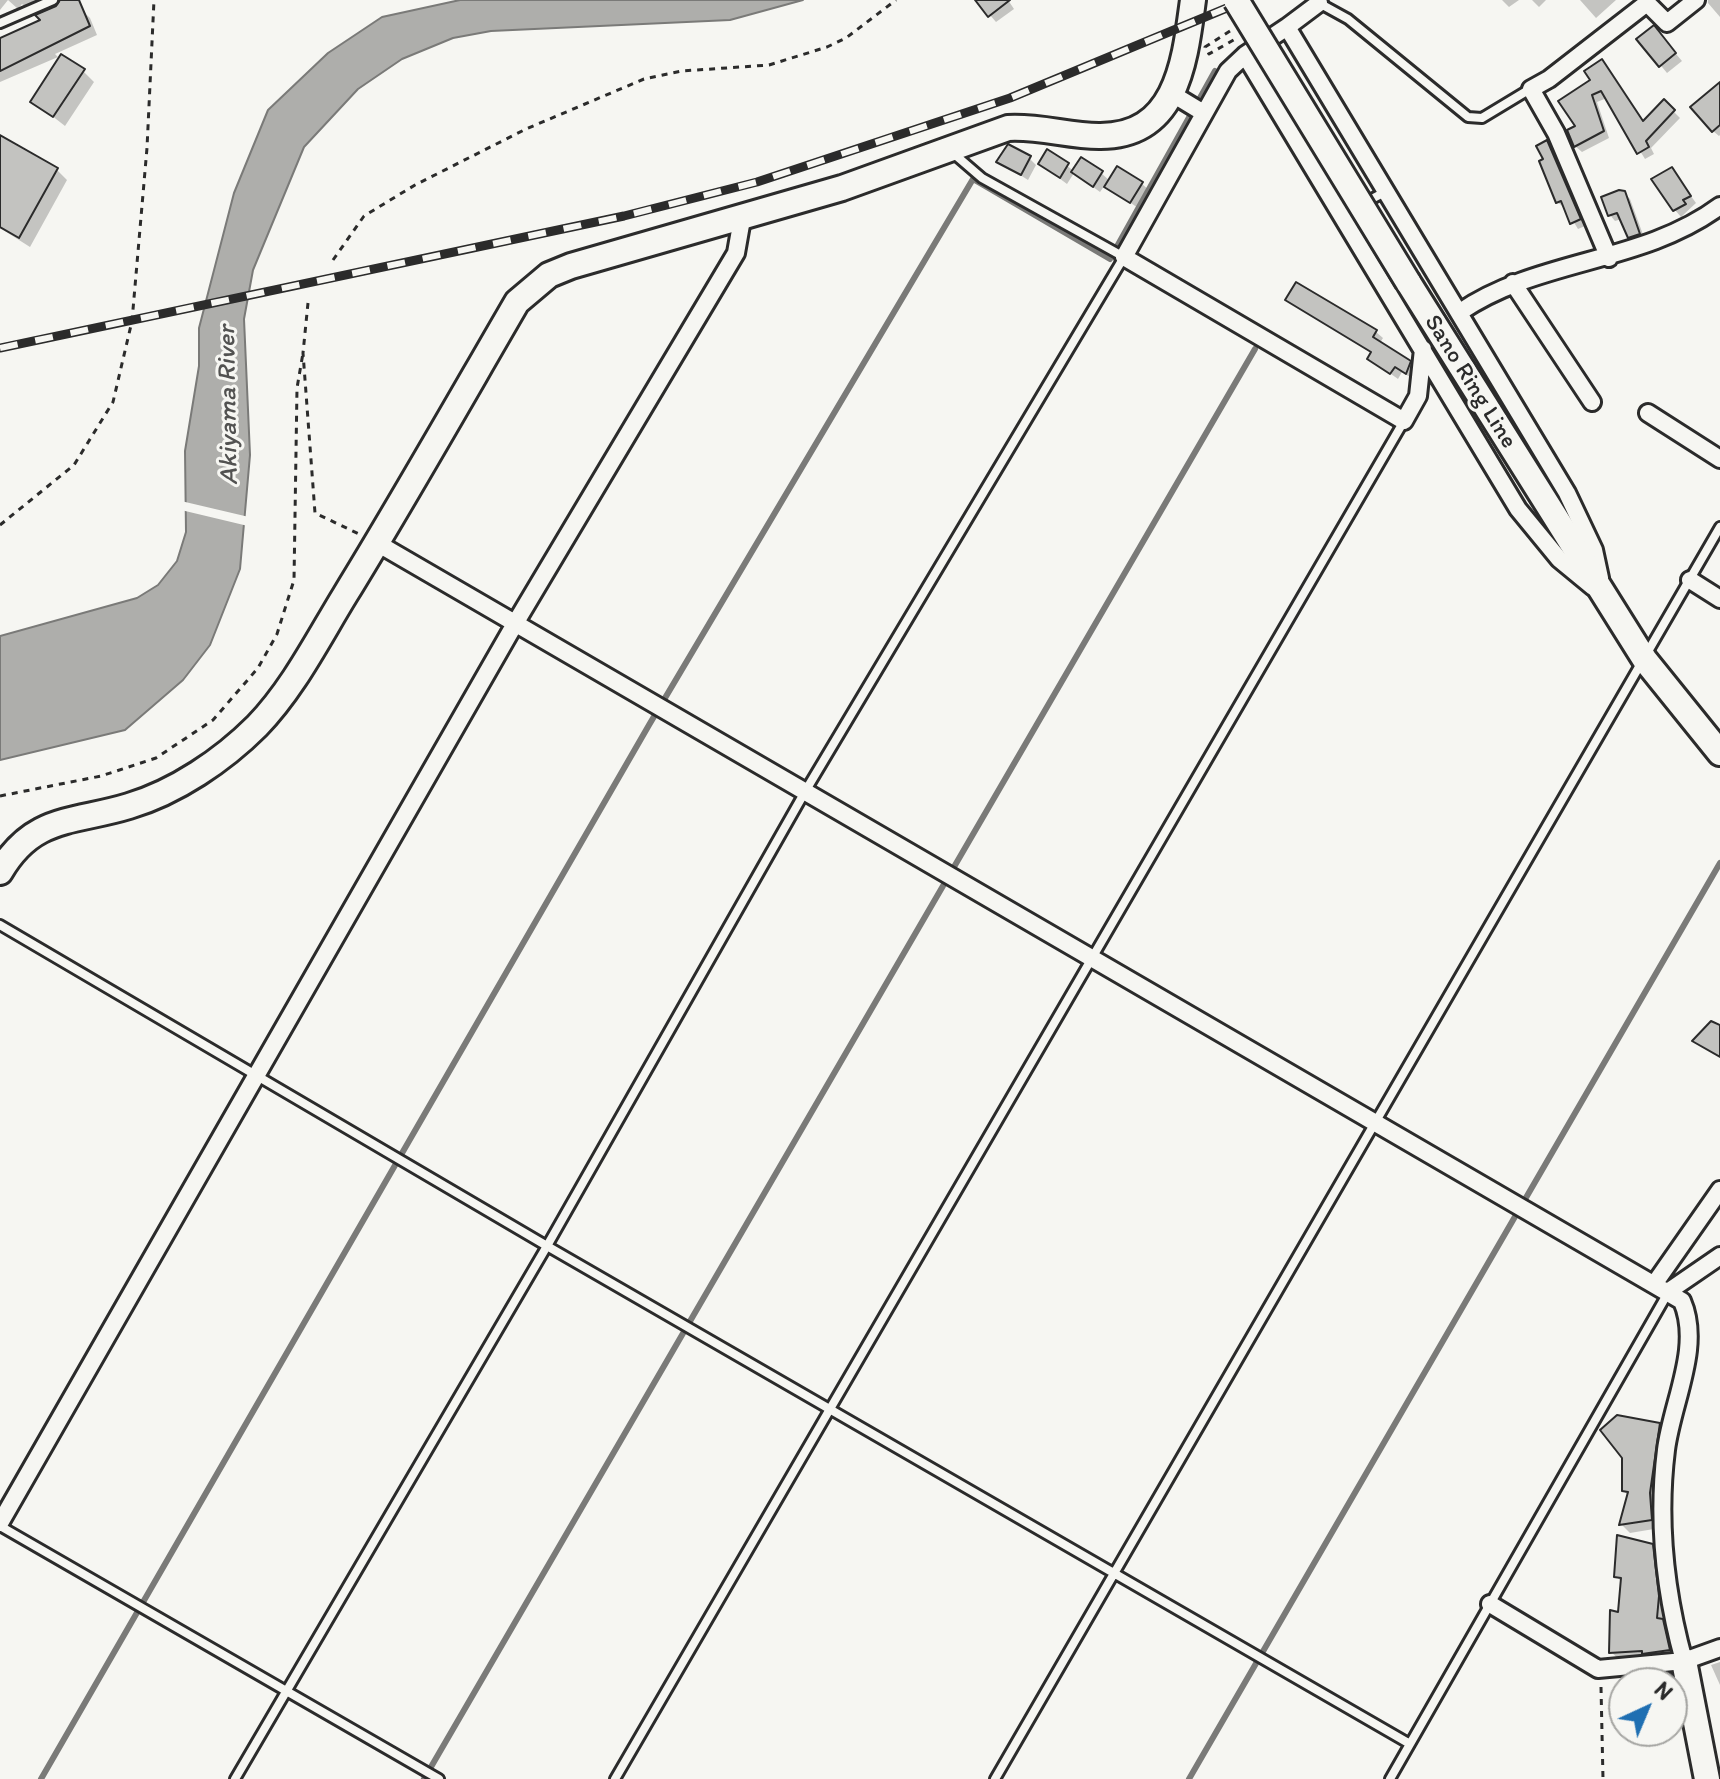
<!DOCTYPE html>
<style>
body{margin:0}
#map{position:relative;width:1720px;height:1779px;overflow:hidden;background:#f6f6f2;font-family:Itim,sans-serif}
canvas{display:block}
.north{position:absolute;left:1608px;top:1667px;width:80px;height:80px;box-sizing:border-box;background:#f6f6f2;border:2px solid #a5a5a2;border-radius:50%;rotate:44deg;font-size:22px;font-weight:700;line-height:32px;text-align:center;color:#2b2b2b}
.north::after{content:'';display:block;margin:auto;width:28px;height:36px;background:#1f6fb2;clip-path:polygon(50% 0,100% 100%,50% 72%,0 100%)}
</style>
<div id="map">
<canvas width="1720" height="1779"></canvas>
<div class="north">N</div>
</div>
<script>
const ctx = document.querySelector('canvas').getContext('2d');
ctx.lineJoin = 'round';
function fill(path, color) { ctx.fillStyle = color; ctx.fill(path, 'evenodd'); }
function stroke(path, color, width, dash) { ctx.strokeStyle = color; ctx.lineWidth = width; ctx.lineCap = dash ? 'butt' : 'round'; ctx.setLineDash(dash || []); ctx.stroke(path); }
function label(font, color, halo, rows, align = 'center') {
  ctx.font = font + ' Itim,sans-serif'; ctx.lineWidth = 6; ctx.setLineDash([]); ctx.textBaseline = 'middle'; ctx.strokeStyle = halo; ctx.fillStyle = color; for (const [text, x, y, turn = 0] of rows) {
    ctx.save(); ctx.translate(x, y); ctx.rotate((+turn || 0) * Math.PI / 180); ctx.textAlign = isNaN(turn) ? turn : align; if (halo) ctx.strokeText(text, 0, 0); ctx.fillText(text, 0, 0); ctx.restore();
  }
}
const water = new Path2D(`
 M460 0H803L730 20 491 31 453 38 402 59 358 89 304 147 253 270 244 319 250 455 240 569 210 645 183 680 125 730 0 760V636L137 598 158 585 177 561 186 532 185 451 199 366V328L234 193 268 110 328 53 382 17Z`);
fill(water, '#aeaeab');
stroke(water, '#7a7a78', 2);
fill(new Path2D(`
 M181 501 249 517 248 526 181 510Z`), '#f6f6f2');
fill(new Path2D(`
 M0 0H71L90 18 97 35 55 54 58 57 0 82V40L43 21 52 10 51 7 33 13 22 4 18 9 8 0 0 10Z
 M977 0H1008L1014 9 996 22Z
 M1502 0H1519L1509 7Z
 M1532 0H1546L1539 7Z
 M1580 0H1616L1596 18Z
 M1708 0H1720V17L1708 3Z
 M1660 35 1682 61 1667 73 1639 39Z
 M1602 61 1644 123 1664 102 1680 118 1651 148 1654 154 1645 159 1607 98 1597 102 1609 138 1582 152 1575 146 1578 127Z
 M83 71 94 82 65 126 33 101Z
 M1720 91V135L1719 136 1713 131Z
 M0 136 57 170 67 180 30 247 0 228Z
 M1547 143 1553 149 1585 226 1578 229 1565 208 1557 202 1539 147Z
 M1048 152 1074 171 1101 173 1110 181 1142 184 1149 190 1138 208 1105 185 1100 192 1074 173 1067 184 1040 164Z
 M1029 158 1036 165 1028 180 998 161Z
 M1672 170 1696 203 1681 217 1675 210Z
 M1624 193 1630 199 1645 240 1636 243 1622 219 1615 221 1610 215Z
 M1287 300 1376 332 1383 338 1380 343 1416 369 1413 379 1402 372 1398 379 1370 359 1373 354Z
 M1659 1424 1668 1433 1660 1528 1630 1533 1622 1525 1629 1496 1624 1491Z
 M1652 1546 1662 1557 1666 1625 1672 1631 1679 1659 1622 1662 1611 1652 1623 1583 1616 1576Z
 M1720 1662V1685L1711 1665Z
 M1670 1675 1681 1686 1690 1728 1672 1729V1683H1646Z`), '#0003');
stroke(new Path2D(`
 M41 1779 649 725 973 179 1110 259 1215 71
 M424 1779 1255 349
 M1189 1779 1720 863`), '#7a7a78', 6);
const building = new Path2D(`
 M60 0H79L90 26 0 71V38L40 20 35 15 56 6Z
 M975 0H1010L988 17Z
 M1654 25 1676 53 1659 67 1636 39Z
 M61 54 85 69 53 117 30 102Z
 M1602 59 1643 121 1664 99 1675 110 1646 141 1649 147 1637 154 1601 91 1592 95 1604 131 1574 147 1567 130 1575 126 1558 101 1590 80 1584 71Z
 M1720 82V125L1712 132 1690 107Z
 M0 135 58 168 19 238 0 227Z
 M1547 140 1581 219 1570 224 1561 201 1556 203 1539 161 1543 159 1536 146Z
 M1008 144 1031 156 1021 175 996 162Z
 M1047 149 1069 163 1060 178 1038 164Z
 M1081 157 1103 171 1093 187 1071 172Z
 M1117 166 1143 182 1130 203 1104 187Z
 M1672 167 1691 196 1683 200 1686 204 1673 211 1651 179Z
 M1619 190 1625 191 1640 234 1628 238 1617 213 1608 216 1601 197Z
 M1296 282 1377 330 1373 337 1411 361 1406 374 1395 367 1390 374 1367 359 1371 352 1285 300Z
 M1711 1021 1720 1025V1057L1692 1041Z
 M1617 1415 1660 1423 1650 1493 1652 1520 1619 1525 1628 1492 1622 1491V1458L1600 1430Z
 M1617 1535 1653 1544 1659 1596 1657 1618 1663 1619 1670 1650 1642 1654V1651L1609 1653 1610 1610 1618 1612 1621 1578 1614 1577Z
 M1671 1673 1680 1718H1672V1683H1644V1676Z`);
fill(building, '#c3c3c0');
stroke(building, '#2b2b2b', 2);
const lane = new Path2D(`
 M1319 3 1348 19 1468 117 1482 118 1530 89
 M0 23 53 0
 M1343 214 1385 192
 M0 925 547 1246 1410 1744
 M0 1526 439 1779
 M235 1779 547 1246 806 790 1124 257 982 178 953 153
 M615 1779 1404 421
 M995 1779 1720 527
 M1390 1779 1669 1291`);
const street = new Path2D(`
 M1287 27 1319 3
 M1245 55 1518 509 1559 559 1593 587
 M1174 95 1202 112
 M1609 258 1556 133 1531 89 1549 79 1647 3 1667 23 1696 0
 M1513 283 1592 402
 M1460 312C1539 258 1642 264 1720 206
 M1423 349 1418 396 1404 421 1124 257 1228 71 1245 55 1287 27 1567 493 1594 550 1600 578
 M1648 413 1720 459
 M377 543 1682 1301C1702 1347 1672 1402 1666 1450 1657 1522 1665 1592 1684 1661
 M1690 580 1720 599
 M1655 1283 1720 1190
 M1669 1291 1720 1256
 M0 1523 516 622 736 253 742 219
 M1490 1604 1598 1669 1684 1661 1720 1648`);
const secondary = new Path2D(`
 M1408 282 1645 660 1720 753
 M0 872C33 815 74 823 129 806 176 792 223 760 257 726 293 689 318 639 345 595 404 499 460 400 517 302L549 275 571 266 842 188 1008 128C1040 126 1068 136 1099 136 1178 137 1185 59 1193 0
 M1684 1661 1707 1779`);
stroke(lane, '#2b2b2b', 14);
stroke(street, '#2b2b2b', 22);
stroke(secondary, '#2b2b2b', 30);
stroke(new Path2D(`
 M333 260 364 216 415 185 526 129 644 79 682 71 769 65 827 47 846 38 896 0
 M308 303 303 353 315 513 359 534
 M0 525 74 465 113 402 132 321 147 148 154 0
 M0 796 101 776 156 758 213 720 258 668 277 634 294 580 297 388 303 353
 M1601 1687 1603 1779`), '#2b2b2b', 3, [6, 6]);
stroke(lane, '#f6f6f2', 8);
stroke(street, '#f6f6f2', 16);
stroke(secondary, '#f6f6f2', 24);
const rail = new Path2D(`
 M0 348 624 216 757 182 1010 98 1246 0`);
stroke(rail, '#2b2b2b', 9);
stroke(rail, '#f6f6f2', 6, [18]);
const secondaryBridge = new Path2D(`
 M1236 0 1408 282`);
stroke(secondaryBridge, '#2b2b2b', 30, []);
stroke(new Path2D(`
 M1230 31 1205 47 1209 54 1237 38`), '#2b2b2b', 3, [6, 6]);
stroke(secondaryBridge, '#f6f6f2', 24);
label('24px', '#2b2b2b', '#f6f6f2', [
 ["Sano Ring Line",1470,382,58]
]);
label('italic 26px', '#525251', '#f6f6f2', [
 ["Akiyama River",229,405,-91]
]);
</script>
